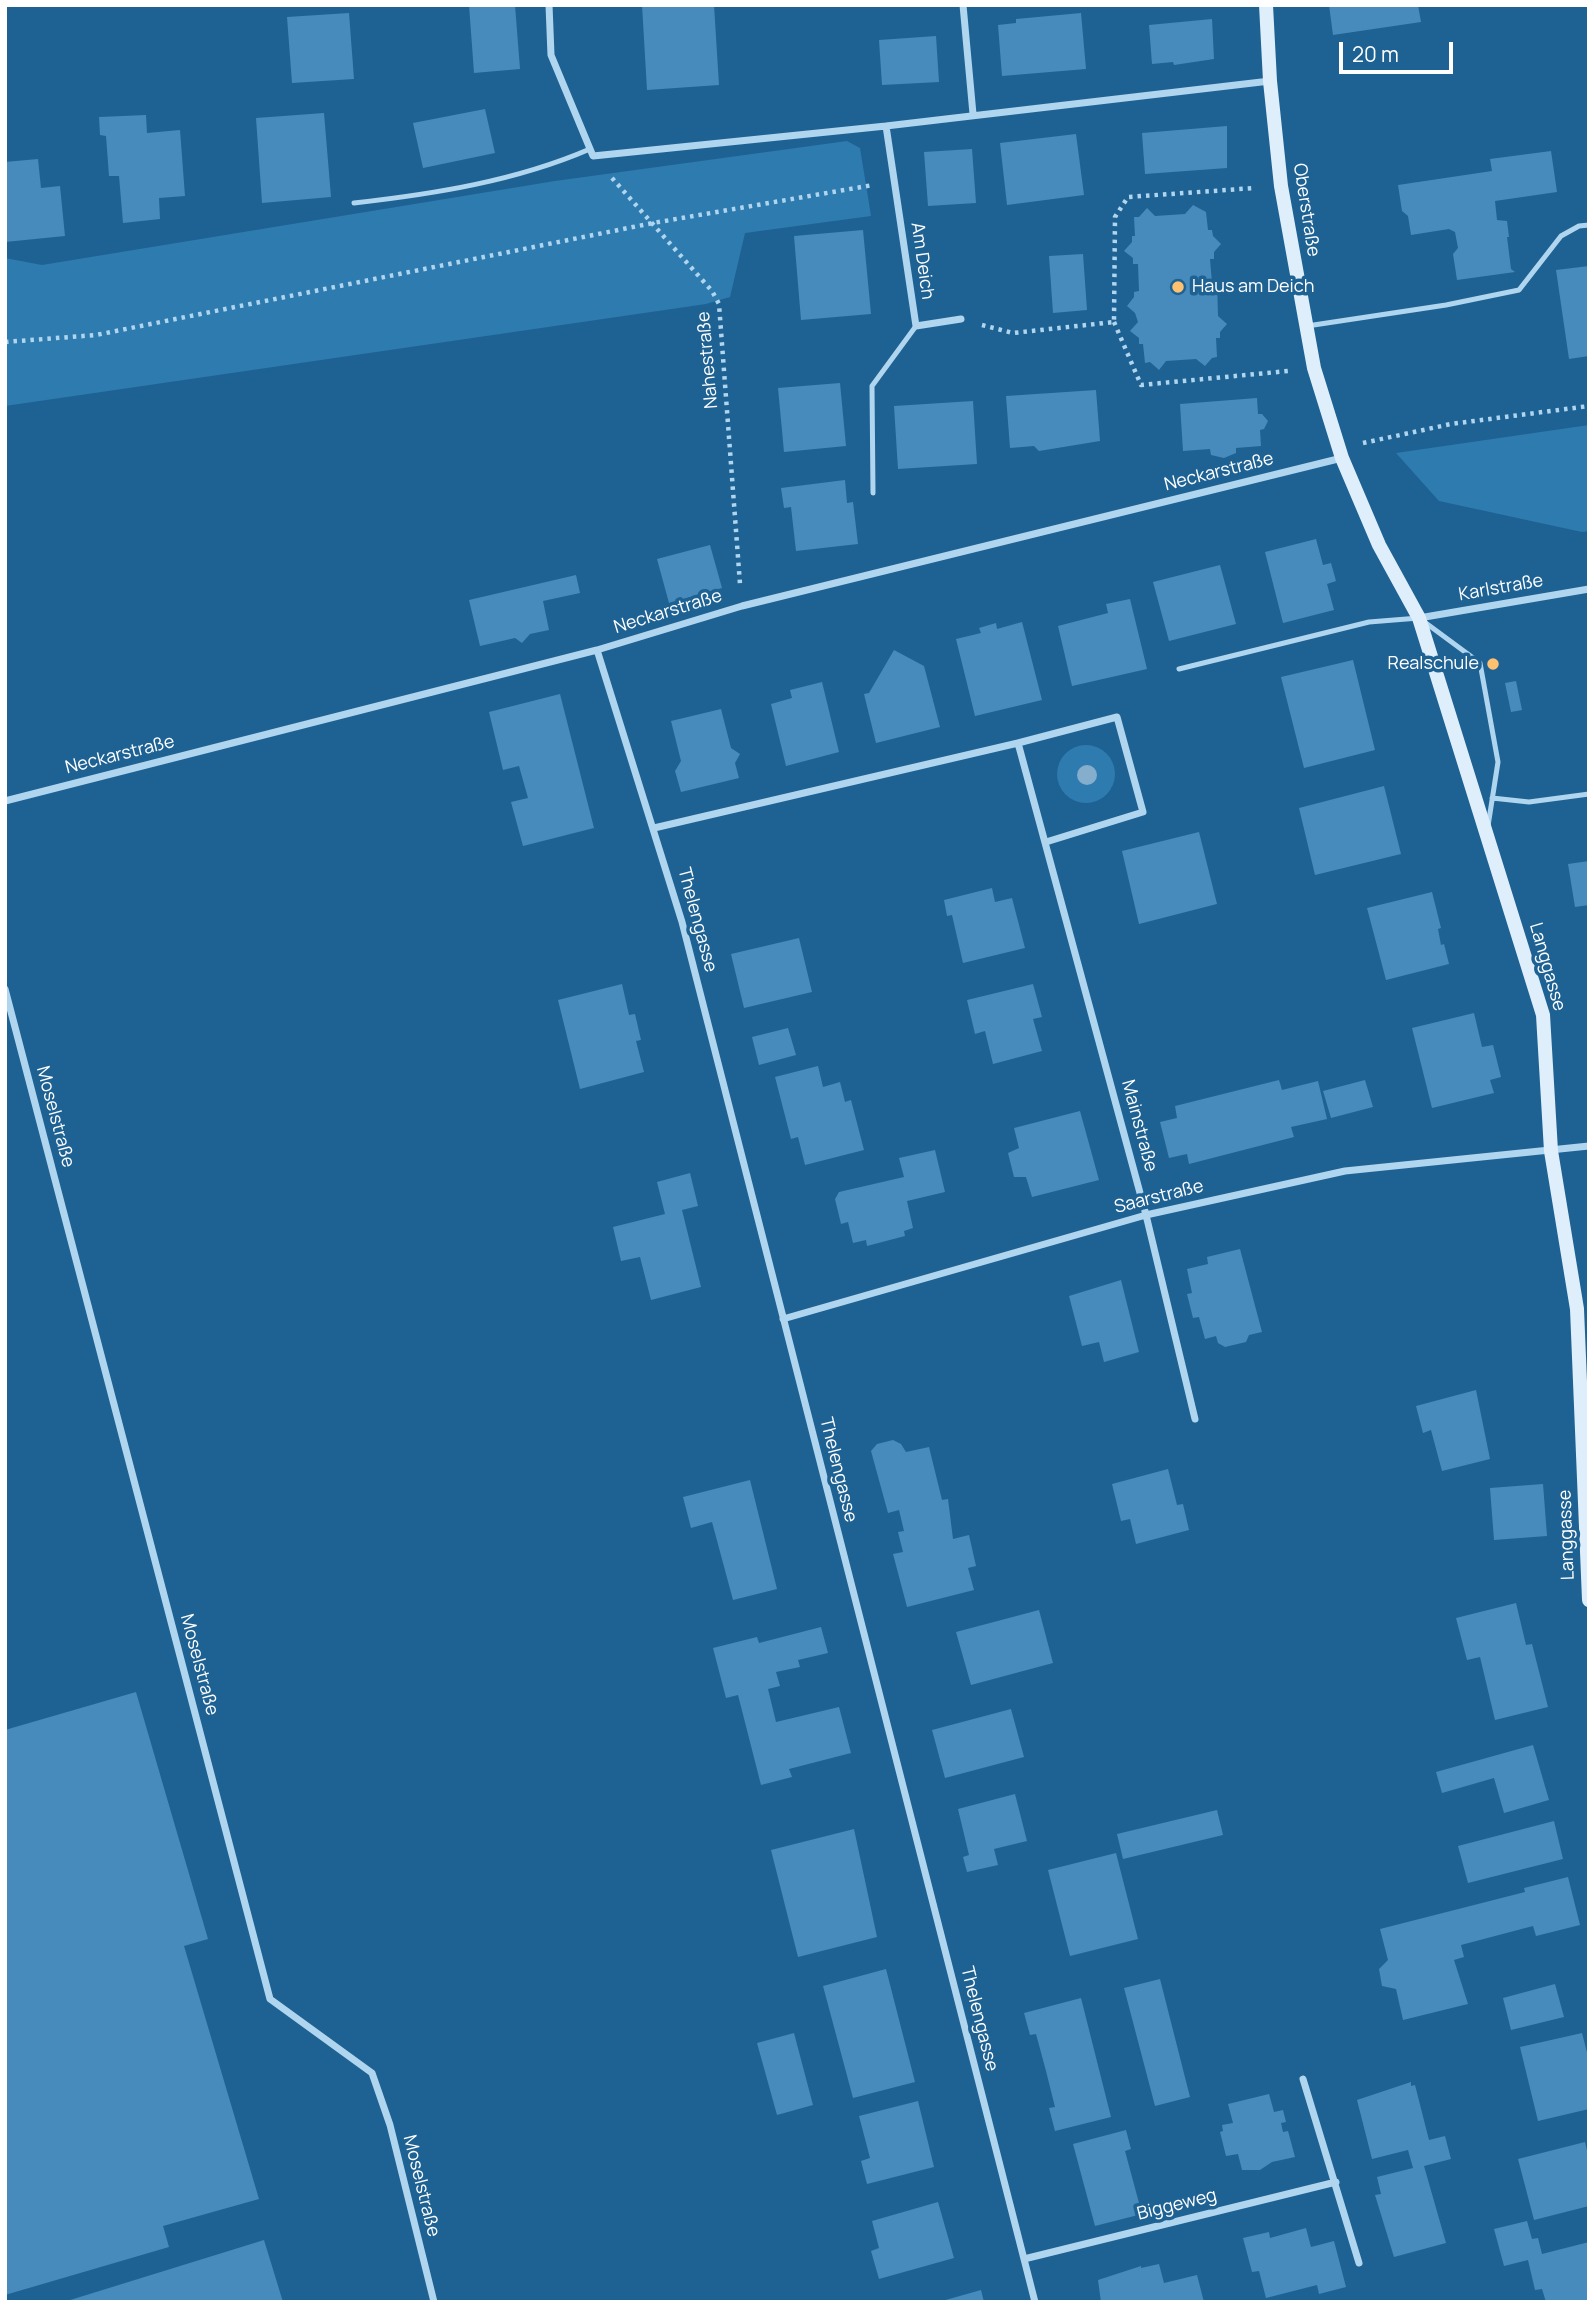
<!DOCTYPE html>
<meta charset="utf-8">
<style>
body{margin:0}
#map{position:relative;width:1594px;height:2307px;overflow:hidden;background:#1e6294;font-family:Manrope,sans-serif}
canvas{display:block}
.frame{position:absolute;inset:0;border:7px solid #fff;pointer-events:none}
.scale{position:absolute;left:1339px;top:42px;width:114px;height:32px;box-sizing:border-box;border:4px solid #fff;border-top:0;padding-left:9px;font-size:21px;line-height:24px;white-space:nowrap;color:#fff;-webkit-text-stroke:5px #1e6294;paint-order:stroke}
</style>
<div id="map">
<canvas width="1594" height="2307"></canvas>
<div class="frame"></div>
<div class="scale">20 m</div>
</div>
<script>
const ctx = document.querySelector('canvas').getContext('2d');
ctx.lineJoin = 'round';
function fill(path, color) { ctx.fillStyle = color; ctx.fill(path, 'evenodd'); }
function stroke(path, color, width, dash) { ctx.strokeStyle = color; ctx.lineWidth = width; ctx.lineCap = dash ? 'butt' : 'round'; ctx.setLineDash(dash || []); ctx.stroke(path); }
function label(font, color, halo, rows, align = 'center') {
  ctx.font = font + ' Manrope,sans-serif'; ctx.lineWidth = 7; ctx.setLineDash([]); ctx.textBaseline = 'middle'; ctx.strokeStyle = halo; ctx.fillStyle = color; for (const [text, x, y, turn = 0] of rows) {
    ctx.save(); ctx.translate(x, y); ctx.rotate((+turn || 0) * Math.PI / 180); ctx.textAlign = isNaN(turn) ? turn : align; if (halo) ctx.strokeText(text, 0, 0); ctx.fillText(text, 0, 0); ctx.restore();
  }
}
fill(new Path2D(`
 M847 141 860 148 871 216 745 233 730 297 706 304 5 406V258L42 265 555 181Z
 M1589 425V531L1582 532 1439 501 1396 453Z
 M1057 774a29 29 0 1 1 58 0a29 29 0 1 1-58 0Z`), '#2e7bb0');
fill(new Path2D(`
 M469 5H515L520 69 474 73Z
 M642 5H714L719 85 647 90Z
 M1329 5H1418L1421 22 1333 35Z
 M349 13 354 79 292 83 287 17Z
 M1081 13 1086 69 1002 76 998 25 1016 23V19Z
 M1212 19 1214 59 1174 65 1173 62 1152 64 1149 25Z
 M936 36 939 82 882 85 879 40Z
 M485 109 495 153 423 168 413 123Z
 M324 113 331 197 262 203 256 118Z
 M146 115 147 133 180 130 185 196 159 198 160 219 123 223 119 176H109L106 136 100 135 99 117Z
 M1227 126V168L1145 174 1142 133Z
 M1076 134 1084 195 1007 205 1000 143Z
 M972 149 976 203 928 206 924 152Z
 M1551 151 1557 192 1495 201 1497 220 1507 221 1509 237H1507L1511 269 1515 272 1457 280 1453 254 1458 248 1455 232 1449 229 1411 235 1408 216 1402 211 1398 185 1492 171 1490 159Z
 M38 159 41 188 60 186 65 236 5 242V162Z
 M1193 205 1206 212 1208 230H1212L1213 236 1221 244 1214 252V259H1210L1212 283 1217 282 1218 316 1227 324 1220 332V338H1216L1217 357 1212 358 1205 366 1196 359 1166 361 1159 370 1150 362 1145 363 1143 344H1139V338L1130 331 1138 322 1135 313 1127 306 1134 297V292L1139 291 1138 264H1133V258L1124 251 1132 242V236H1135L1134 217H1139L1147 208 1155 216 1185 214Z
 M863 230 871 314 801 320 794 236Z
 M1083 254 1087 310 1053 313 1049 256Z
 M1589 266V356L1569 359 1556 270Z
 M840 383 846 446 784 452 778 388Z
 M1096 390 1100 441 1039 451 1034 446 1010 448 1006 396Z
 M1257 398 1258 414H1262L1268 421 1264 429 1260 430 1261 446 1236 448V453L1224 458 1211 455 1210 449 1183 451 1180 404Z
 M973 401 977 464 898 469 894 406Z
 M845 480 847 503 853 502 858 544 796 551 791 507 784 508 781 488Z
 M1316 539 1323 565 1331 563 1336 581 1327 584 1334 610 1283 623 1265 552Z
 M710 545 722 588 669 603 657 559Z
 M1220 565 1236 624 1169 641 1153 582Z
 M576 575 580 593 543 601 549 630 530 634 522 643 515 638 480 646 469 600Z
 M1130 599 1147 669 1072 686 1058 626 1108 613 1106 604Z
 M1022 622 1042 700 975 716 956 639 981 633 979 628 996 623 997 629Z
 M894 650 924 666 940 727 876 743 864 694 869 693Z
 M1353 660 1375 750 1304 768 1281 677Z
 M1516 681 1522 710 1511 712 1505 683Z
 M822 682 839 752 786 766 771 704 792 698 790 690Z
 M560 694 594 828 523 846 511 802 528 798 519 766 503 770 489 712Z
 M721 709 731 748 740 754 735 763 739 778 681 792 675 771 681 761 671 721Z
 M1384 786 1401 854 1315 875 1299 808Z
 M1199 832 1217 904 1139 924 1122 851Z
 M1589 861V905L1575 907 1568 864Z
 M992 888 995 902 1012 898 1025 948 963 963 952 915 947 916 944 900Z
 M1432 892 1441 928 1438 929 1441 945 1444 944 1449 964 1386 980 1367 908Z
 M799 938 812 992 744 1008 731 954Z
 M622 984 629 1015 635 1014 641 1040 636 1041 644 1072 580 1089 558 1000Z
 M1033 984 1042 1017 1033 1019 1042 1051 993 1064 985 1031 975 1034 967 1000Z
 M1474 1013 1482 1047 1493 1045 1501 1077 1490 1080 1494 1093 1432 1108 1412 1028Z
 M788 1028 796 1055 759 1065 752 1037Z
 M818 1066 823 1087 840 1082 845 1102 851 1100 864 1150 805 1165 798 1137 791 1139 775 1077Z
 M1279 1080 1282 1090 1318 1081 1327 1119 1291 1127 1294 1137 1189 1164 1187 1154 1169 1158 1160 1122 1177 1118 1175 1106Z
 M1365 1080 1373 1107 1331 1118 1323 1091Z
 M1080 1111 1099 1180 1032 1197 1026 1177H1014L1008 1153 1019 1148 1014 1128Z
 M935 1150 945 1192 907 1201 913 1228 904 1231 905 1236 867 1246 866 1240 853 1243 848 1222 841 1224 835 1199 839 1192 904 1177 899 1158Z
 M690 1173 698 1206 682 1210 701 1287 651 1300 640 1257 621 1261 613 1227 665 1214 657 1182Z
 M1240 1249 1262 1332 1249 1335 1246 1342 1225 1347 1218 1343 1216 1336 1205 1339 1199 1317 1193 1318 1187 1294 1192 1293 1187 1269 1208 1264 1207 1257Z
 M1121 1280 1139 1352 1104 1362 1099 1342 1082 1346 1069 1296Z
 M1476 1390 1490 1459 1442 1471 1431 1430 1423 1433 1416 1406Z
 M893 1440 901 1444 906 1452 929 1447 942 1500 948 1499 953 1539 969 1535 976 1566 968 1568 974 1590 907 1607 893 1554 903 1552 898 1532 904 1531 899 1510 888 1513 871 1451 877 1444Z
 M1168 1469 1177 1505 1183 1504 1189 1530 1136 1544 1130 1519 1121 1521 1112 1484Z
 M750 1480 777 1589 733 1600 712 1522 691 1528 683 1497Z
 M1543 1484 1547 1536 1494 1540 1490 1488Z
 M1516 1603 1526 1645 1532 1644 1548 1707 1495 1720 1480 1657 1467 1660 1456 1618Z
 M1039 1610 1053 1663 971 1685 956 1632Z
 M821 1627 828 1653 798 1660 800 1667 776 1672 780 1686 768 1689 776 1722 839 1707 851 1753 789 1769 792 1777 761 1785 738 1695 726 1698 713 1648 757 1637 759 1643Z
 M136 1692 208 1939 184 1946 259 2199 163 2226 169 2247 5 2295V1730Z
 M1011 1709 1024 1757 945 1778 932 1730Z
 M1533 1745 1549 1800 1504 1813 1494 1778 1442 1793 1436 1772Z
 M1015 1794 1027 1841 994 1849 998 1865 967 1872 963 1857 969 1855 958 1809Z
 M1217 1810 1223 1835 1123 1859 1117 1834Z
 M1554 1821 1563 1859 1468 1883 1458 1846Z
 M854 1829 877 1937 798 1957 771 1850Z
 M1116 1853 1138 1939 1070 1956 1048 1870Z
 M1568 1877 1580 1925 1536 1936 1533 1926 1461 1945 1464 1957 1454 1960 1468 2004 1403 2020 1396 1989 1382 1986 1379 1969 1388 1960 1380 1929 1525 1892 1524 1888Z
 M886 1969 915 2082 853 2098 823 1986Z
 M1160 1979 1190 2097 1155 2106 1124 1988Z
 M1555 1984 1564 2017 1511 2030 1503 1998Z
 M1081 1998 1111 2117 1055 2131 1049 2108 1055 2107 1046 2071 1036 2034 1030 2035 1024 2013Z
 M794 2033 813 2105 777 2115 757 2043Z
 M1582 2033 1589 2060V2109L1538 2121 1520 2047Z
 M1411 2082V2086L1415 2085 1429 2140 1445 2136 1451 2159 1424 2166 1446 2243 1394 2257 1375 2195 1381 2194 1377 2177 1413 2168 1408 2150 1372 2159 1357 2100Z
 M1269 2094 1274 2112 1283 2110 1286 2122 1281 2123 1283 2132 1288 2131 1295 2157 1272 2162 1260 2170H1242L1238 2154 1226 2156 1220 2132 1223 2131 1222 2125 1233 2123 1228 2104Z
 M918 2101 934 2167 867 2184 861 2161 870 2158 859 2116Z
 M1126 2130 1131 2149 1125 2151 1142 2214 1095 2226 1073 2144Z
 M1585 2142 1589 2159V2206L1534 2220 1518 2159Z
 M938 2202 954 2258 879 2279 871 2251 879 2248 872 2221Z
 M1527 2221 1532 2239 1538 2238 1542 2254 1589 2242V2302H1546L1542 2289 1535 2290 1528 2260 1504 2266 1494 2229Z
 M1306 2228 1311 2247 1334 2241 1346 2287 1319 2294 1317 2285 1266 2298 1259 2271 1252 2272 1243 2238 1269 2232 1270 2238Z
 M264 2240 283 2302H67V2301Z
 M1159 2264 1164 2283 1197 2275 1204 2302H1101L1098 2280 1141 2266V2268Z
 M981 2290 984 2302H942V2301Z`), '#468bbb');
stroke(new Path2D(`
 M612 178 712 291 719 304 740 584
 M1114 322 1141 385 1288 371
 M982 325 1013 333 1114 322 1115 217 1128 197 1255 188
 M5 342 96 335 653 223 873 185
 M1363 443 1451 424 1589 406`), '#b0d5ef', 4.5, [3.5, 5]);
stroke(new Path2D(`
 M354 203C434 194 516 181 590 149
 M1307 326 1446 305 1519 290 1561 236 1579 226 1589 225
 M873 493 872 386 916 326
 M1179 669 1369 622 1419 618 1480 663 1498 762 1488 826
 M1492 798 1529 802 1589 794`), '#b0d5ef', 5);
stroke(new Path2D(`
 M549 5 551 55 593 156 886 126 1270 81
 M963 5 973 114
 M886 126 916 326 961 319
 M1419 618 1589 589
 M597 650 682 922 1035 2302
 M1018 743 1117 717 1143 812 1046 842
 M5 801 597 650 742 606 1342 458
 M654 828 1018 743 1146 1215 1195 1419
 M5 989 270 1999 372 2073 390 2125 434 2302
 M783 1319 1146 1215 1345 1171 1589 1146
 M1303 2079 1359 2263
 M1024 2259 1336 2182`), '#b0d5ef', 7);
stroke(new Path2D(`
 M1266 5 1270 81 1281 186 1314 368 1342 458 1379 545 1419 618 1543 1015 1551 1151 1577 1309 1589 1600`), '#deeefb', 14);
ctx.fillStyle = '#84aecc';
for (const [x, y] of [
 [1087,775]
]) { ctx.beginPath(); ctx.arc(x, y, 10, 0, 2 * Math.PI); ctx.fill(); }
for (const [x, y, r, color] of [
 [1178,287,7,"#fdc170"],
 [1493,664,7,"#fdc170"]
]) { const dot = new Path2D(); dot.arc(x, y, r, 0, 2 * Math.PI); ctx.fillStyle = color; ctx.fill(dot); stroke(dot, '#1e6294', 2.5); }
label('18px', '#fff', '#1e6294', [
 ["Oberstraße",1306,210,81],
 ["Am Deich",922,261,82],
 ["Nahestraße",708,360,-95],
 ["Neckarstraße",1219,472,-14],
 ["Karlstraße",1501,588,-10],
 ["Neckarstraße",668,612,-17],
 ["Neckarstraße",120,755,-14],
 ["Thelengasse",697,920,75],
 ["Langgasse",1547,967,74],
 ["Moselstraße",55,1117,75],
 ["Mainstraße",1139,1126,75],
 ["Saarstraße",1159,1197,-14],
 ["Thelengasse",838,1470,76],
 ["Langgasse",1567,1535,-92],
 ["Moselstraße",199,1665,75],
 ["Thelengasse",979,2019,76],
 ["Moselstraße",421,2186,76],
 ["Biggeweg",1177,2205,-14]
]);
label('18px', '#fff', '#1e6294', [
 ["Haus am Deich",1192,287],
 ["Realschule",1479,664,"right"]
], 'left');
</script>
